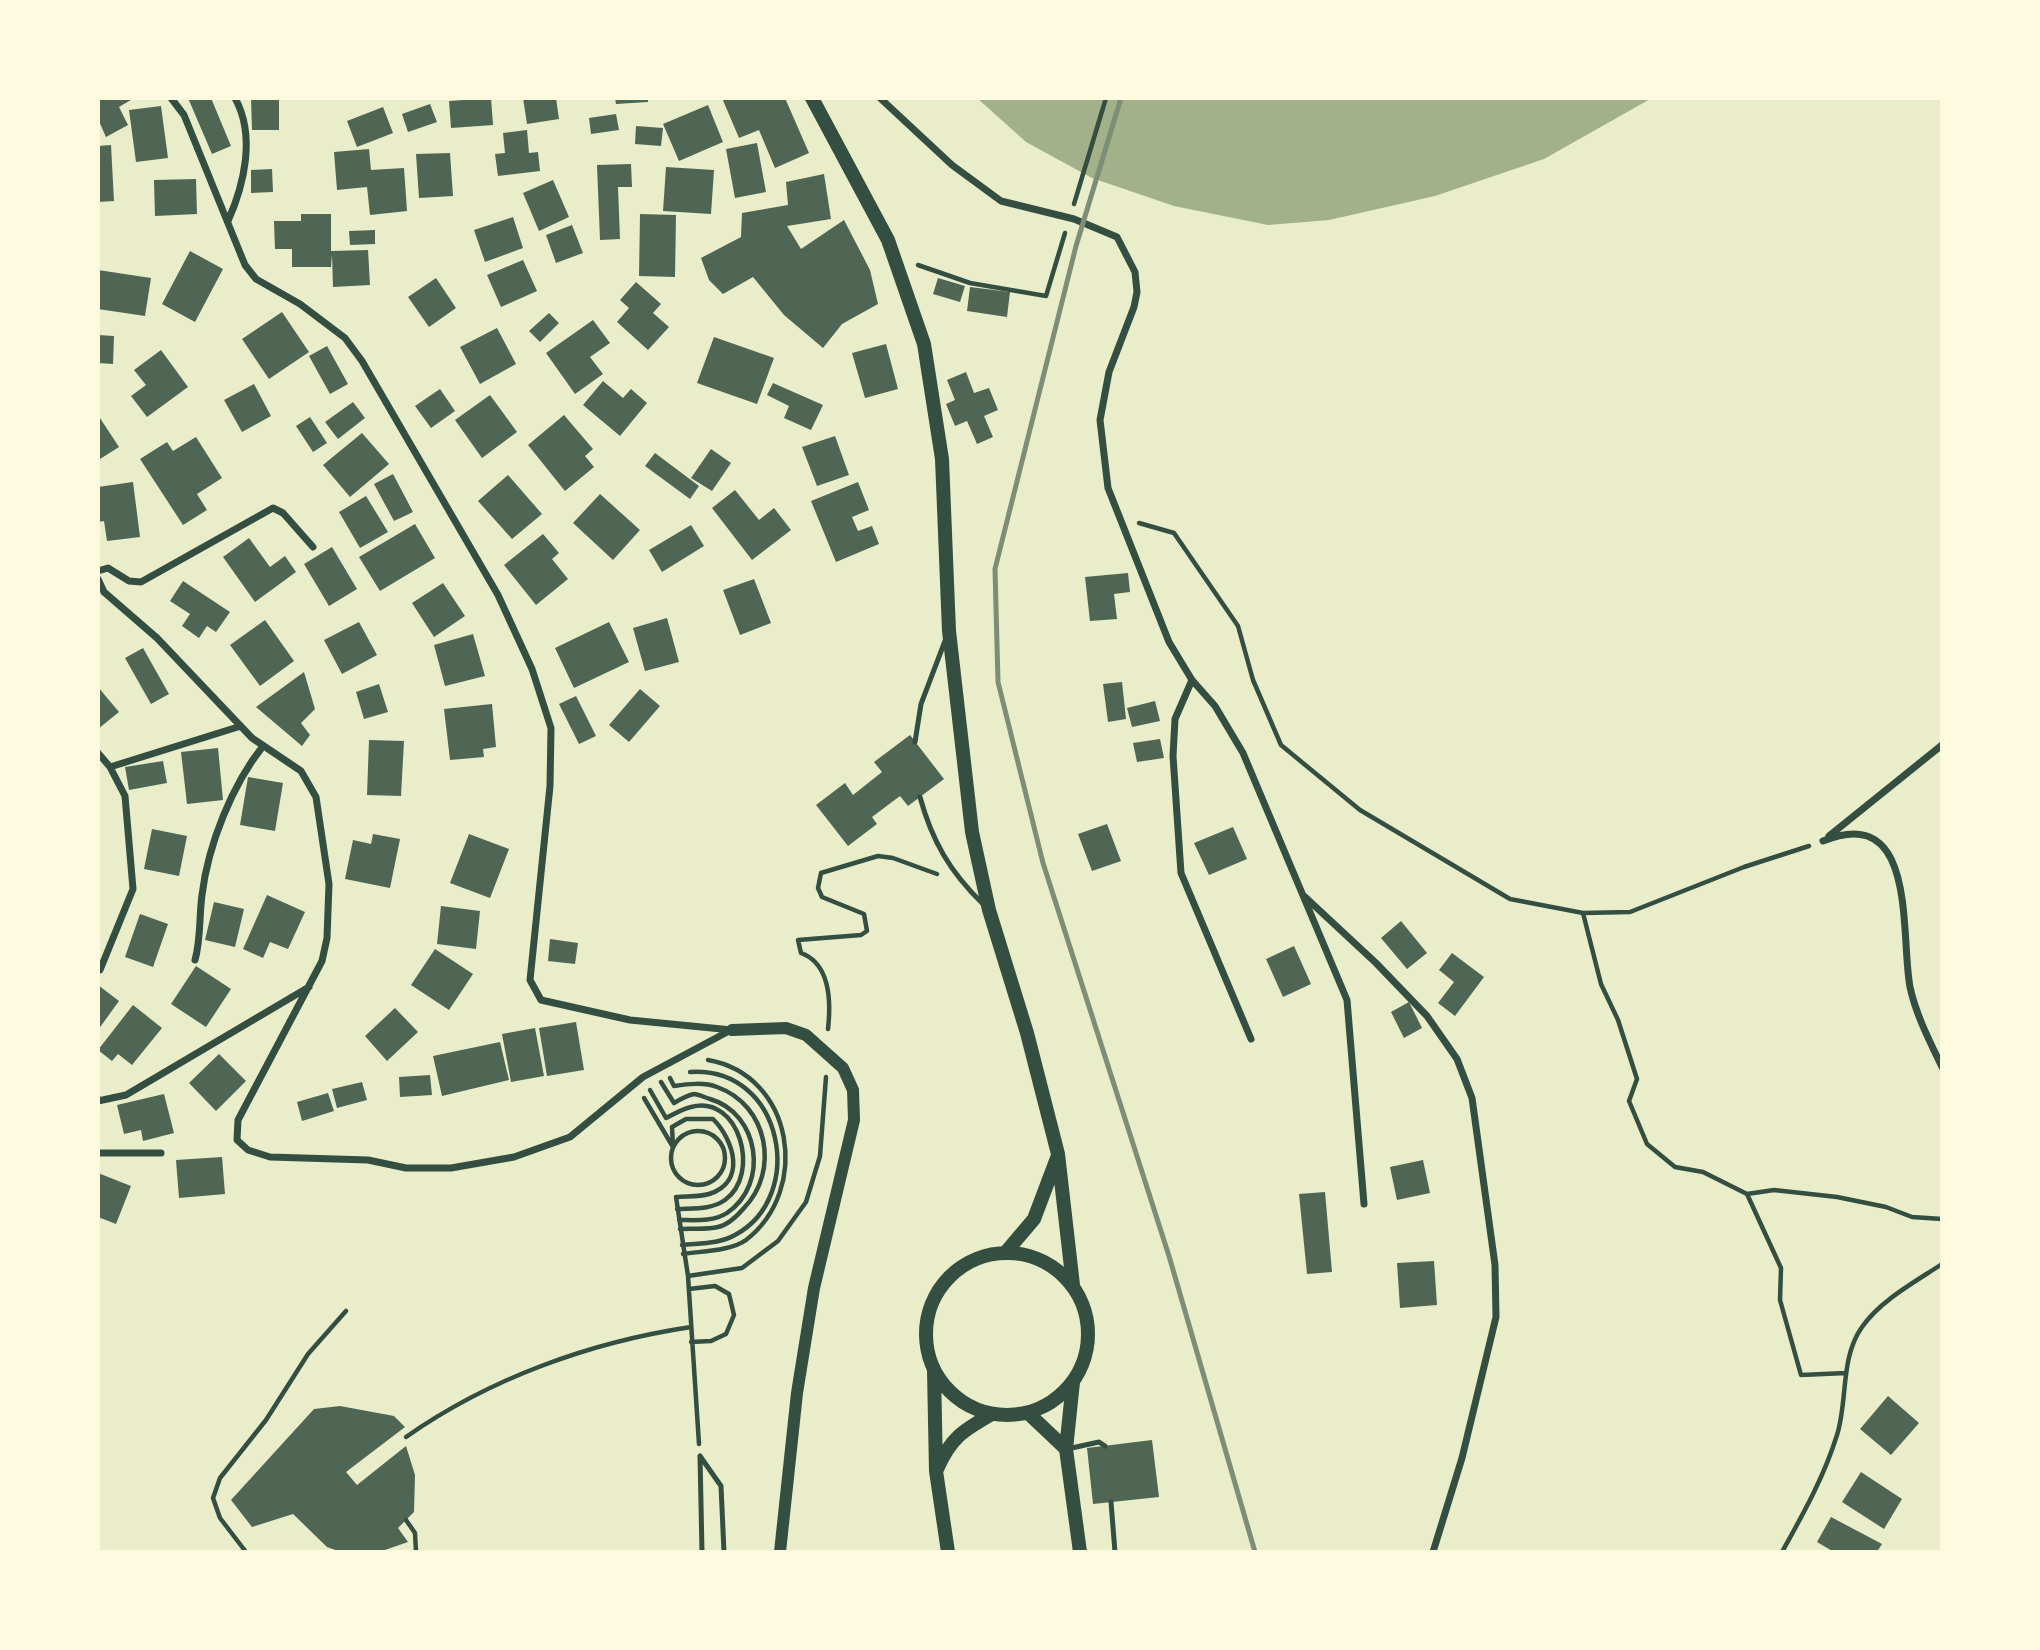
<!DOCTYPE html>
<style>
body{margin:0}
#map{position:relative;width:2040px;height:1650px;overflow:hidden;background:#e9edc9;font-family:"Fira Sans Condensed",sans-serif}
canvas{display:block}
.frame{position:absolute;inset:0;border:100px solid #fefae0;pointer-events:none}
</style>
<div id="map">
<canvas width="2040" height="1650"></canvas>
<div class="frame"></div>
</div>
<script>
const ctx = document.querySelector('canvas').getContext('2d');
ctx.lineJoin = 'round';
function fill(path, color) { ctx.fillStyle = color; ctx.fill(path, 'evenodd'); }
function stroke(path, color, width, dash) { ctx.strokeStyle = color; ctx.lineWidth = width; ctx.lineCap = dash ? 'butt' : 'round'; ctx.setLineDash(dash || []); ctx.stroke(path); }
fill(new Path2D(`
 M977 98H1652L1544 159 1435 196 1329 220 1268 225 1174 206 1092 178 1026 142Z`), '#a3b18a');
fill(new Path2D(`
 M98 98H134L119 107 128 125 106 137 98 119Z
 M188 98H211L231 146 212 154Z
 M251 98H279V130H252Z
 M491 98 493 125 451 128 449 101Z
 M523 98H556L559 119 527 124Z
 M615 98H648V102L616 104Z
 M722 98H785L809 153 775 168 759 130 739 138Z
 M430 104 437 122 408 132 402 114Z
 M708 105 723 142 679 161 663 124Z
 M161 106 168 158 136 162 129 110Z
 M383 107 393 133 357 147 347 121Z
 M616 114 619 130 591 134 589 118Z
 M636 126 663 128 661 146 635 144Z
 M527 130 529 153 538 152 540 171 498 176 495 154 505 153 503 133Z
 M757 143 766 192 735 198 726 149Z
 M111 145 114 201 98 202V146Z
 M369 149 371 170 404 168 407 211 370 215 367 187 337 190 334 152Z
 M450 153 453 196 419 198 416 154Z
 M631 164 632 187H618L620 239 600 240 597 165Z
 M666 167 714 170 711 214 663 211Z
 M272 169 273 192 251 193V170Z
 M824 174 831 219 787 226 801 249 844 220 870 270 878 304 842 324 823 348 784 315 753 277 723 294 709 280 701 258 741 237 742 213 788 205 786 182Z
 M196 179 197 214 155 216 154 180Z
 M553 180 569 217 539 231 523 193Z
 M301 214H331V251L368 250 370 285 333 287 332 255 331 267H292V249H275L274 221H301Z
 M640 214 676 215 675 277 639 276Z
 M513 217 523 248 485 262 474 230Z
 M572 225 583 253 556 263 546 235Z
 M375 230V244L350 245 349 231Z
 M190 251 223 269 195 322 162 304Z
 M523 260 537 291 501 307 487 275Z
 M98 270 151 278 145 316 98 309Z
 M436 278 456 308 429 327 408 297Z
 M938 278 965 286 960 302 933 294Z
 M636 282 661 304 653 313 669 327 648 350 617 322 629 308 620 300Z
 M970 287 1010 292 1007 317 967 311Z
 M282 312 309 352 269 379 242 339Z
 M549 313 559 323 540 342 529 331Z
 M593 320 610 343 590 357 603 374 575 394 546 353Z
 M497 328 516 364 480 384 460 347Z
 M98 335 114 336 113 364 98 363Z
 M714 337 774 358 757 404 697 383Z
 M886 344 898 389 865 398 852 353Z
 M327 346 348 384 330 394 309 356Z
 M161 350 188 387 147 417 131 396 146 385 134 370Z
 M966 372 974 393 989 388 998 410 984 416 993 437 977 444 967 421 955 426 946 404 955 400 947 380Z
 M603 381 623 398 631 389 647 403 620 436 583 405Z
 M773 383 823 405 811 430 784 418 789 406 767 395Z
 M254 384 271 416 242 432 224 400Z
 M440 389 455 411 431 428 415 406Z
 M490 395 517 432 482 458 455 420Z
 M353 402 365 418 338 439 325 422Z
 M98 415 119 447 100 459 98 456Z
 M564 415 593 449 585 456 594 467 565 491 528 445Z
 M310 417 327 443 313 452 296 426Z
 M362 433 389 464 350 497 323 465Z
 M835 436 849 475 817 486 802 447Z
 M196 437 222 478 197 494 207 510 183 525 140 459 167 442 173 451Z
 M711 449 731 463 712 491 691 478Z
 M655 453 699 486 690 499 645 466Z
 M393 474 413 512 394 521 374 484Z
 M508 475 542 514 512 539 478 501Z
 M133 482 140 537 107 541 104 521 98 522V487Z
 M858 482 869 510 852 517 858 531 872 526 879 544 836 562 811 501Z
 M735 490 759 520 774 508 791 530 752 560 712 508Z
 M600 494 640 530 613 560 573 523Z
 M366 496 388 532 360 548 339 512Z
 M415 524 435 558 380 591 359 557Z
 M691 525 704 546 662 572 649 550Z
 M543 534 559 553 552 559 568 579 536 605 504 565Z
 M249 538 270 567 285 556 296 572 255 602 223 557Z
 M332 547 357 589 329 606 304 564Z
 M1128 573 1130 592 1114 594 1117 619 1090 621 1085 577Z
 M754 579 771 623 740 635 723 590Z
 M183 581 230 612 216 632 207 626 199 638 182 626 190 614 170 601Z
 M443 583 465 616 434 637 412 603Z
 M667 618 679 662 645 671 633 628Z
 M265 620 294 661 260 686 230 645Z
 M359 622 377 655 342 674 324 640Z
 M609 622 629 662 574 688 555 648Z
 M473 634 485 676 445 686 434 645Z
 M143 648 169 694 151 704 125 658Z
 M304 672 315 709 301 723 310 735 302 746 256 707Z
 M1122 682 1126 719 1108 722 1103 684Z
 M379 684 388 712 364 719 356 692Z
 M98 687 119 712 98 729Z
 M640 689 660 706 629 742 609 725Z
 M576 696 596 736 579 744 559 704Z
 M1155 701 1160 721 1132 727 1127 708Z
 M492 704 496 747 483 749 484 757 450 760 444 709Z
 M910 735 944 779 908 806 900 796 872 817 877 824 848 846 816 805 845 783 853 795 882 772 874 762Z
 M1160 739 1164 758 1137 762 1133 743Z
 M369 740 404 741 401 796 367 795Z
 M218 748 223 800 187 804 181 752Z
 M163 761 167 783 129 790 125 767Z
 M248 777 283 783 275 831 240 825Z
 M1107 824 1121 861 1092 871 1078 834Z
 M1233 827 1247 859 1209 875 1194 843Z
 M152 829 187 836 179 876 144 869Z
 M373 834 400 839 390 888 345 879 353 840 371 844Z
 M469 834 509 849 490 898 450 883Z
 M267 895 305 912 288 949 270 942 263 958 243 949Z
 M214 902 244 909 235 947 205 940Z
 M441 906 480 911 476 949 437 944Z
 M140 914 168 924 153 967 125 957Z
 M1401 921 1427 953 1407 969 1381 938Z
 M550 939 578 943 575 964 548 961Z
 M1294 946 1311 984 1283 997 1266 959Z
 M435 949 473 974 449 1010 411 985Z
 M1452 953 1484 977 1455 1016 1438 1003 1454 982 1439 970Z
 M196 966 231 989 206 1027 171 1004Z
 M98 985 119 1001 98 1030Z
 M1409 1002 1422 1028 1404 1038 1391 1012Z
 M133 1005 162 1028 132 1065 118 1054 112 1061 98 1050Z
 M395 1008 418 1032 387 1061 365 1036Z
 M576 1022 584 1070 547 1076 539 1028Z
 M535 1028 544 1076 511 1082 502 1034Z
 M500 1042 509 1080 442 1096 433 1056Z
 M219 1054 246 1081 216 1111 189 1083Z
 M430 1075 432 1095 400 1097 399 1077Z
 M362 1082 367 1100 337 1108 332 1089Z
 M328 1093 334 1111 302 1121 297 1102Z
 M164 1094 174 1133 143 1141 141 1130 124 1134 117 1105Z
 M222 1157 225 1194 179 1198 176 1160Z
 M1423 1160 1430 1193 1397 1200 1390 1167Z
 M98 1173 131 1186 116 1224 98 1217Z
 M1325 1192 1332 1272 1307 1274 1299 1194Z
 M1434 1261 1437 1305 1400 1308 1397 1263Z
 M1888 1396 1919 1423 1891 1455 1860 1429Z
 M340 1406 394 1416 405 1427 346 1472 357 1485 406 1446 415 1475 414 1512 398 1528 408 1542 379 1552H341L327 1547 293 1514 252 1527 231 1500 314 1409Z
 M1152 1440 1159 1497 1093 1504 1087 1448Z
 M1861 1472 1902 1499 1884 1529 1842 1502Z
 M1831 1517 1882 1544 1877 1552H1834L1817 1542Z`), '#4f6655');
stroke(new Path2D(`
 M1074 204 1106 98
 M918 265 970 283 1046 296 1065 233
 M1139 523 1174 533 1238 626 1253 680 1281 745 1360 810 1510 899 1583 913 1630 912 1744 867 1809 846
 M1583 913 1601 984 1618 1020 1637 1079 1629 1101 1647 1144 1675 1167 1703 1172 1747 1194 1774 1190 1837 1197 1886 1207 1912 1217 1942 1219
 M828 1029C831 1002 831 964 801 953L798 940 861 935 867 931 864 914 822 897 818 888 821 873 878 856 893 858 937 874
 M670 1078 674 1086C688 1084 704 1082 717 1087 768 1105 780 1171 744 1208 738 1215 728 1225 718 1227 707 1230 692 1228 680 1229
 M661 1082 674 1103C679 1100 688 1095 694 1094 698 1094 706 1098 710 1099 759 1113 770 1184 727 1213 713 1222 694 1220 679 1220
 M650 1090 666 1118C674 1114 682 1109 691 1107 740 1094 761 1175 725 1200 711 1210 693 1208 677 1209
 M644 1098 673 1147 672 1127 686 1119H713C734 1140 747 1182 709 1194 699 1197 687 1196 676 1197L688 1276 699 1444
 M671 1158a27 27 0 1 1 54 0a27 27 0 1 1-54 0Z
 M1747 1194 1781 1268 1780 1300 1801 1375 1846 1373
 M682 1245C700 1243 719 1244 735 1235 807 1197 784 1066 690 1072
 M683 1254C702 1251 731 1251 746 1240 811 1190 794 1075 708 1060
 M688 1276 742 1268 778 1241 806 1202 820 1156 826 1077
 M689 1289 715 1286 729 1294 734 1315 726 1334 711 1341 691 1342
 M406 1437C490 1378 591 1342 691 1327
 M406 1520 415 1533 416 1552
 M246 1552 220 1518 213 1498 220 1478 266 1420 308 1354 346 1311
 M1782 1552C1803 1514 1824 1477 1837 1435 1848 1400 1840 1358 1862 1327 1881 1300 1915 1282 1942 1264`), '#344e41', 4.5);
stroke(new Path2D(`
 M915 742 921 704 945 641
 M920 797C932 841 950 872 983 904
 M1067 1449 1099 1442 1105 1446
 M700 1456 721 1486 724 1552
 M700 1456 702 1552
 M1111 1502 1115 1552`), '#344e41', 5);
stroke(new Path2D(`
 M171 98 184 115 245 265 256 279 300 304 345 338 362 361 498 595 532 669 551 728 550 786 530 980 541 1000 630 1020 732 1030
 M880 98 952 165 1001 201 1074 219 1117 237 1135 272 1137 292 1134 307 1109 372 1100 420 1108 488 1169 642 1192 680 1215 706 1243 753 1347 1000 1364 1204
 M228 221C244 185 256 136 235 98
 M98 571 108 568 129 581 141 582 273 508 283 513 313 547
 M98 579 104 592 157 638 252 738 301 771 316 797 329 884 327 938 322 961 238 1120 237 1140 248 1150 270 1157 368 1160 406 1168H451L514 1157 570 1137 643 1077 731 1030
 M1192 680 1175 719 1173 756 1181 873 1251 1039
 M98 753 110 767 125 796 133 889 100 970
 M110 767 241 726
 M1829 836 1942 745
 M1823 841C1918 802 1900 934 1910 987 1916 1015 1930 1042 1942 1067
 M1304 896 1376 963 1427 1016 1457 1059 1472 1098 1495 1265 1496 1317 1462 1458 1433 1552
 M195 960C201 939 199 917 202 895 208 845 232 785 263 746
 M98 1101 126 1095 309 987
 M98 1153H161`), '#344e41', 7);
stroke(new Path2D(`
 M732 1030 786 1028 806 1035 843 1068 853 1090 854 1120 814 1288 797 1393 780 1552`), '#344e41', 12);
stroke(new Path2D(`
 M812 98 888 240 924 344 942 459 949 631 972 832 989 910 1027 1033 1058 1154 1073 1285
 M1006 1252 1034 1219 1057 1158
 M926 1334a81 81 0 1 1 162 0a81 81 0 1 1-162 0Z
 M934 1370 936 1471 948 1552
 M1073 1382 1066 1449 1080 1552
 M1028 1413 1066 1449
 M937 1469C951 1438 962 1431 992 1414`), '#344e41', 14);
stroke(new Path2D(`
 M1121 98 1076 246 995 569 998 682 1043 863 1169 1256 1255 1552`), '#7c8e77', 5);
</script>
